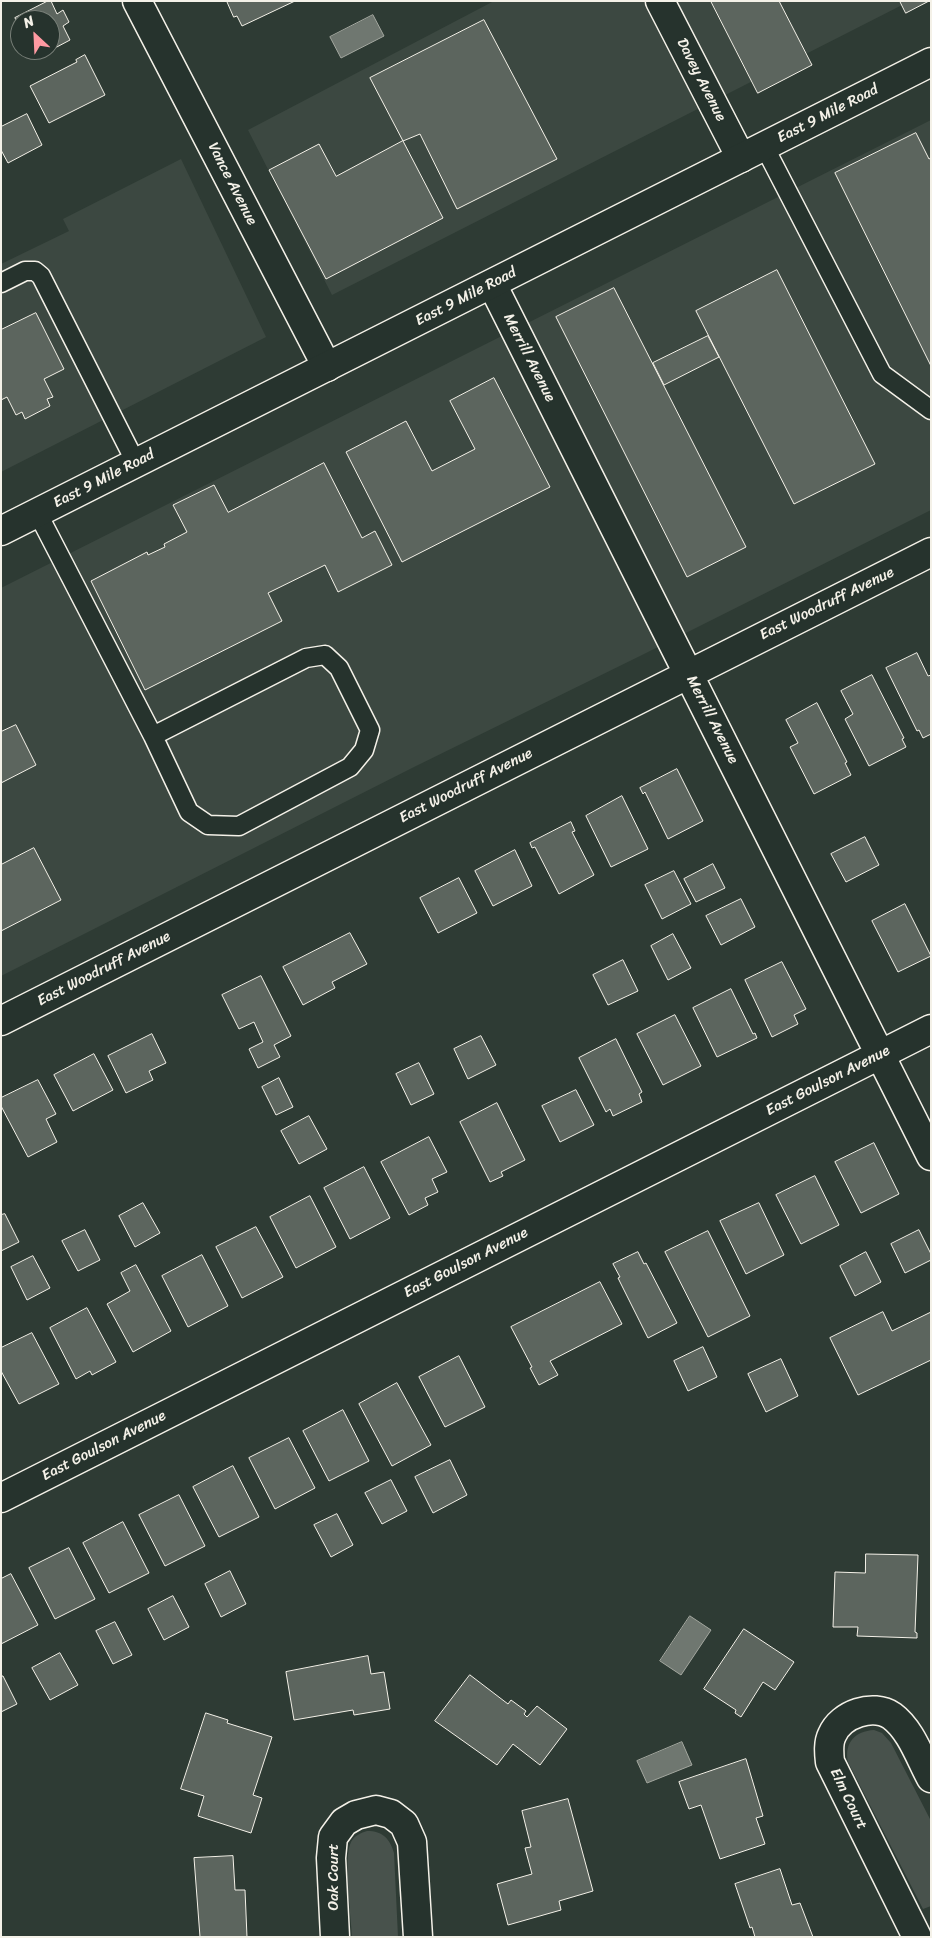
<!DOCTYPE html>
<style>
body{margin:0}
#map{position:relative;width:932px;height:1938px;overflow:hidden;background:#2e3b34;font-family:Sriracha,sans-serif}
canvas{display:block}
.frame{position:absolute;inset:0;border:2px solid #f4f1e8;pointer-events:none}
.north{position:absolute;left:10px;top:10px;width:50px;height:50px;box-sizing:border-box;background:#26332d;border:1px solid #787f78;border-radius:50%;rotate:335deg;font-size:14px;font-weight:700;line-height:20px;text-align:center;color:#f4f1e8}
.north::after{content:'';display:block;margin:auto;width:18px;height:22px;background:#ff9aa2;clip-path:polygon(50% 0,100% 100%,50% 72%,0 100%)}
</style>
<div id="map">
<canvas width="932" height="1938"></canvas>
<div class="frame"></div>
<div class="north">N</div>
</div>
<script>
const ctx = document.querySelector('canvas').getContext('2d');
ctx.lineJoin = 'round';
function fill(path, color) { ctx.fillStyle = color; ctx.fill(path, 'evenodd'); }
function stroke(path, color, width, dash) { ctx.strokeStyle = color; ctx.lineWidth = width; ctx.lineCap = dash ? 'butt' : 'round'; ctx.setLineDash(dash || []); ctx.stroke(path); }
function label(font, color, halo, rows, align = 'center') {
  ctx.font = font + ' Sriracha,sans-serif'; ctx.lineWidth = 4; ctx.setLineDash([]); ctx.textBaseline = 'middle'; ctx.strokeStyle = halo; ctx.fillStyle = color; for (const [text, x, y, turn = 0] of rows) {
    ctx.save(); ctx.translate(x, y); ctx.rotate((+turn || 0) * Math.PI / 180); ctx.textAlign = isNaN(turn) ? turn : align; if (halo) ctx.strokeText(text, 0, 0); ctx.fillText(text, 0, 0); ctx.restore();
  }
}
fill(new Path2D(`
 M494 1H910L332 295 248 130Z
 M931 120V510L640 656 414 767 1 976V588Z
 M181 159 266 337 1 472V264L69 231 63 219Z`), '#3c4841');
fill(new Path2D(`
 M874 1730 882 1733 891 1743 931 1821V1906L923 1909 848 1762C844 1743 855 1731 874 1730Z
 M367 1831C383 1831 390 1839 394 1853L398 1937H352C351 1916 343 1858 351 1842 355 1835 361 1833 367 1831Z`), '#48524c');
const water = new Path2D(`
 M373 15 384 36 341 58 330 37Z
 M690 1616 711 1630 681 1675 660 1661Z
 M682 1742 692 1765 647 1783 637 1761Z`);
fill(water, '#6f7770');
stroke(water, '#a4a8a0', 1);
const building = new Path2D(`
 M48 1H51L57 14 63 10 69 22 63 26 70 40 36 58 32 50H50V20H20V27L15 18Z
 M227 1H295L242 26 237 16 234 17Z
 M711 1H779L812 65 758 93Z
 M900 1H929L906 13Z
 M484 20 557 159 457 209 420 134 403 141 370 78Z
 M85 55 105 95 49 123 30 86 77 62 76 60Z
 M27 114 42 145 8 163 1 150V127Z
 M916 133 929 159 931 158V366L835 173Z
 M403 141 443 218 326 279 269 170 319 144 336 176Z
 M777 270 875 464 794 504 696 311Z
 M614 288 746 547 687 577 556 317Z
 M36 313 64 369 44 379 53 397 47 399 50 406 25 419 22 412 16 415 7 397 1 400V330Z
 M708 336 719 357 664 385 653 363Z
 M494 378 550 487 402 562 346 452 406 421 432 471 475 449 450 401Z
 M324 463 362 538 375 531 392 565 338 592 325 565 268 593 282 621 145 690 91 581 147 552 148 555 165 547 164 544 187 532 173 505 214 485 228 512Z
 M917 653 928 676 931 675V734L923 738 919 730 917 731 886 668Z
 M872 675 904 738 902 739 906 747 869 766 845 719 853 714 841 691Z
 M817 703 847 762 845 763 851 775 814 794 790 747 798 743 786 720Z
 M16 725 36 765 1 783V732Z
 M677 769 703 821 668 839 645 792 643 794 640 788Z
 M622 796 648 849 611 867 586 816Z
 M571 822 575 831 572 832 594 875 559 894 535 847 532 848 530 843Z
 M865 837 879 865 846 882 831 854Z
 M34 848 61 900 1 931V865Z
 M515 850 532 886 493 906 475 871Z
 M713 864 725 888 696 902 684 879Z
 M674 871 691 904 662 919 645 885Z
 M459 878 477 913 438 933 420 898Z
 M741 899 755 927 721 945 706 916Z
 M905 904 931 956 898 972 872 921Z
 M350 933 367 964 332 982 335 988 303 1005 283 967Z
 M673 934 691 968 668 980 651 946Z
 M623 960 638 991 608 1005 593 975Z
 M782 962 806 1009 794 1015 798 1024 772 1037 745 980Z
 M261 976 291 1036 274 1045 280 1057 258 1068 249 1049 263 1042 254 1022 239 1029 222 995Z
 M731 989 753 1034 755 1033 757 1038 717 1057 693 1008Z
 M675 1015 701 1066 663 1085 637 1034Z
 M152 1034 166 1063 149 1071 153 1080 126 1093 108 1056Z
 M481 1036 496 1065 468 1079 454 1049Z
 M616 1039 642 1092 639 1094 642 1102 613 1116 610 1109 606 1112 579 1058Z
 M94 1054 113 1090 73 1111 54 1075Z
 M419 1063 434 1094 411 1105 396 1074Z
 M279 1078 293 1107 276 1115 262 1087Z
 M38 1080 56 1114 46 1119 57 1142 28 1157 1 1106V1098Z
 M576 1090 594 1125 560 1142 542 1106Z
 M497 1103 525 1160 501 1172 503 1176 490 1182 460 1122Z
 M309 1116 327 1149 299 1164 281 1131Z
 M429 1137 447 1172 432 1179 438 1192 425 1198 428 1205 409 1215 381 1162Z
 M874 1143 899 1194 861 1213 835 1162Z
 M364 1167 390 1218 350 1239 324 1188Z
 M815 1176 839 1225 801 1244 776 1195Z
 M310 1196 336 1247 296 1268 270 1217Z
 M143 1203 160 1233 135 1247 119 1216Z
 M759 1203 784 1255 746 1274 720 1221Z
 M5 1214 19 1242 1 1251V1215Z
 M256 1227 283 1277 242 1298 216 1247Z
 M85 1230 100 1260 78 1271 62 1241Z
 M919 1230 931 1254V1260L905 1273 891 1244Z
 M708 1231 750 1316 708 1337 665 1252Z
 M638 1252 644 1264 646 1263 677 1323 648 1338 618 1278 620 1277 613 1264Z
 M866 1252 881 1282 855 1296 840 1266Z
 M202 1255 228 1306 188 1327 162 1276Z
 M33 1256 50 1288 27 1300 11 1267Z
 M136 1265 171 1331 133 1352 107 1304 130 1291 121 1273Z
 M600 1282 622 1324 550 1361 558 1375 539 1385 530 1368 532 1367 511 1327Z
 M87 1308 116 1362 92 1375 90 1371 76 1379 50 1328Z
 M883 1312 892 1331 931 1312V1360L858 1395 830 1338Z
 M32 1333 59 1384 19 1404 1 1371V1348Z
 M703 1347 717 1377 688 1391 674 1361Z
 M459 1356 485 1407 445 1427 419 1377Z
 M781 1359 798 1396 766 1412 748 1374Z
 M397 1383 431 1445 392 1466 359 1404Z
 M343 1410 369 1461 329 1481 303 1431Z
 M289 1438 315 1488 275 1509 249 1458Z
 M450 1460 467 1495 433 1513 415 1477Z
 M233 1466 259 1517 219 1537 193 1487Z
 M391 1480 407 1511 382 1524 365 1493Z
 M179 1495 205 1546 165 1566 139 1515Z
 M337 1514 353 1545 331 1557 314 1525Z
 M123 1522 149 1573 109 1593 83 1543Z
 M69 1548 95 1599 55 1619 29 1568Z
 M866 1554 918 1555 915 1632 917 1633V1638L857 1636 858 1627H833L835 1572 865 1573Z
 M230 1571 246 1604 221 1617 205 1584Z
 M11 1574 38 1625 1 1644V1579Z
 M173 1596 189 1627 164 1640 148 1609Z
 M115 1622 132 1655 113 1664 96 1631Z
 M744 1629 794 1662 775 1690 763 1682 741 1717 735 1713 736 1710 704 1689Z
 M60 1653 78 1685 50 1700 32 1668Z
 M368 1656 371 1674 384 1672 390 1709 354 1715 353 1710 294 1720 286 1672Z
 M470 1675 508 1704 511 1700 526 1711 524 1714 527 1717 537 1706 567 1729 540 1765 513 1744 497 1765 435 1721Z
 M1 1676H3L17 1704 1 1712Z
 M206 1713 228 1720 227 1723 272 1737 253 1795 262 1798 251 1833 198 1816 204 1796 181 1789Z
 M746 1759 763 1816 756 1818 765 1844 720 1859 701 1805 689 1809 679 1782Z
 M568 1799 593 1891 559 1901 561 1910 508 1925 497 1884 532 1874 525 1848 531 1847 522 1811Z
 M233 1856 235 1890H245L247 1937H200L194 1858Z
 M780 1869 792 1905 800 1903 813 1937H755L752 1927 750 1928 735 1884Z`);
fill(building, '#5c655e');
stroke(building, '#f4f1e8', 1);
const lane = new Path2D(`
 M764 146 882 374 931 410
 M1 283 25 271H35L41 276 136 463
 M37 512 153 736 189 812 208 825 239 826 350 767 364 750 370 730 339 668 325 655 306 658 153 736`);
const street = new Path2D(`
 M137 1 327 367
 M660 1 741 158
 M492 284 931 1156
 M1 1021 931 552
 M1 1498 931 1029
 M335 1937 331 1858 333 1837 344 1822 356 1815 376 1810 391 1814 404 1824 412 1842 418 1937
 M917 1937 830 1762C829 1753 828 1743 832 1735 841 1714 873 1703 892 1716 911 1730 920 1758 931 1778`);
const secondary = new Path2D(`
 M1 531 931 62`);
stroke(lane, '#f4f1e8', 21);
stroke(street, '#f4f1e8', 31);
stroke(secondary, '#f4f1e8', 31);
stroke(lane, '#26332d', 18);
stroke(street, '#26332d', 28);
stroke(secondary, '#26332d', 28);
label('15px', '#f4f1e8', '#26332d', [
 ["Davey Avenue",701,80,63],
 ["East 9 Mile Road",828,114,-27],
 ["Vance Avenue",232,184,63],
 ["East 9 Mile Road",466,297,-27],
 ["Merrill Avenue",529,358,63],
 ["East 9 Mile Road",104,479,-27],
 ["East Woodruff Avenue",827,604,-26],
 ["Merrill Avenue",712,720,63],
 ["East Woodruff Avenue",466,786,-27],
 ["East Woodruff Avenue",104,969,-27],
 ["East Goulson Avenue",828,1081,-27],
 ["East Goulson Avenue",466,1263,-27],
 ["East Goulson Avenue",104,1446,-27],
 ["Elm Court",848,1799,64],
 ["Oak Court",334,1877,-90]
]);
</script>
